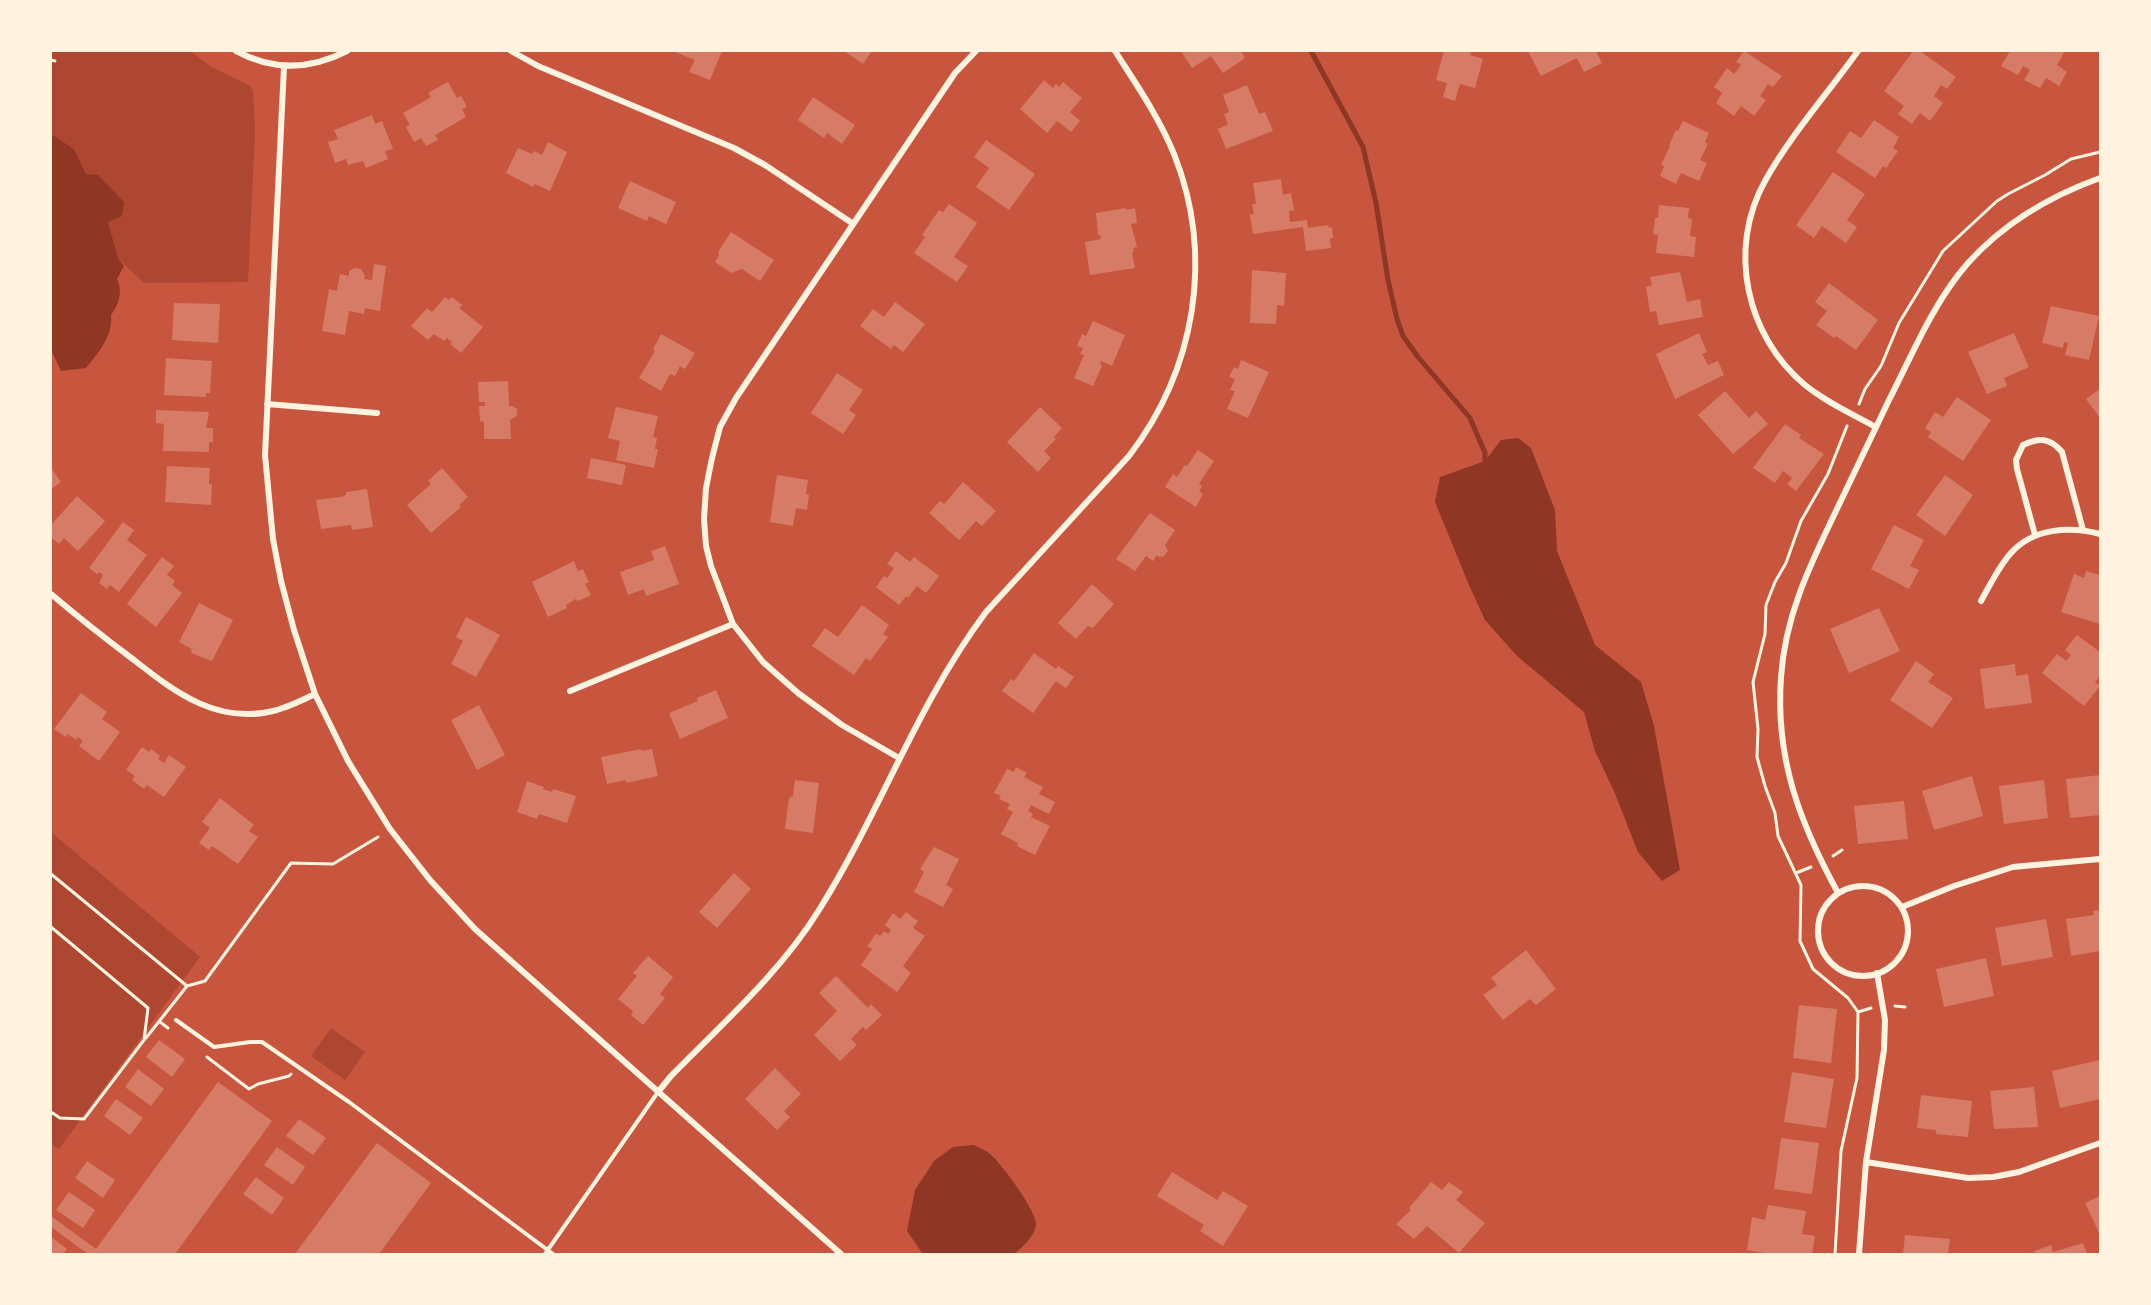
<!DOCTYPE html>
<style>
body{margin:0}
#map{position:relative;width:2151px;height:1305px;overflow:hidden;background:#c8553d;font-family:"Sofia Sans Condensed",sans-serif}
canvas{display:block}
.frame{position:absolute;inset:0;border:52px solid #fff3e0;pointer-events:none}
</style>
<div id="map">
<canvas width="2151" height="1305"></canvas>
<div class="frame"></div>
</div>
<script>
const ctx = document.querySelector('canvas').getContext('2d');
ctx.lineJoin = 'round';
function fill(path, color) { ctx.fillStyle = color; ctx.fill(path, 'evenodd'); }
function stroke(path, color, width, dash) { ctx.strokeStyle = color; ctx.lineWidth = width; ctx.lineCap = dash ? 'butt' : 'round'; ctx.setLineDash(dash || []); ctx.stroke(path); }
fill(new Path2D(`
 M51 51H191L211 67 249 85 253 90 255 131 248 282 144 283 118 258 108 222 74 149 51 134Z
 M51 832 200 957 59 1149 51 1144Z
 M331 1028 365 1052 345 1080 311 1056Z`), '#ae4732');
fill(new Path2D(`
 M51 134 74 149 86 174 98 175 124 202 122 216 108 222 118 258 124 266 117 279C123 291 119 304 111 315 113 336 99 352 86 368L61 371 52 352 51 344Z
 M1518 438 1531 448 1555 510 1557 551 1595 645 1641 682 1654 726 1680 870 1662 881 1638 852 1614 791 1595 751 1584 712 1517 656 1485 620 1469 585 1435 502 1440 477 1485 461 1501 440Z
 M974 1145C979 1148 986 1150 990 1154 1001 1163 1037 1211 1036 1225 1035 1235 1022 1249 1013 1254H923L907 1231 915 1190 934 1161 953 1147Z`), '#8f3625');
stroke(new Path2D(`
 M1311 51 1363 147 1376 203 1388 280 1397 319 1403 336 1418 357 1470 418 1485 453V461`), '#8f3625', 5);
fill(new Path2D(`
 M673 51H722L710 80 689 72 695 60Z
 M844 51H872L863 64Z
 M1184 51H1241L1245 58 1223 73 1211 56 1192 68 1182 53Z
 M1444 51H1471L1470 55 1483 59 1475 88 1460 84 1455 101 1443 97 1447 83 1436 80Z
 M1528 51H1596L1602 63 1584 72 1577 58 1541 76Z
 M1744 51 1782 76 1773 87 1768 84 1760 96 1766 100 1754 116 1741 106 1734 116 1716 103 1722 93 1714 87 1727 68 1734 74 1741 65 1736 62Z
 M1913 51H1920L1956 77 1947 89 1941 85 1934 96 1943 103 1930 121 1920 113 1912 124 1898 114 1904 106 1884 91Z
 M2010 51H2065L2057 65 2067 72 2059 86 2046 78 2040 88 2024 80 2030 70 2023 66 2018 75 2001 66Z
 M1044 80 1053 88 1056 84 1059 87 1063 82 1082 98 1070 112 1080 121 1071 132 1057 121 1047 133 1020 109Z
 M448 82 457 98 461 96 467 107 462 109 466 117 435 135 438 140 426 146 421 138 414 142 406 127 410 125 403 113 431 97 428 93Z
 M1247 85 1259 114 1265 112 1273 131 1226 149 1218 129 1228 124 1224 114 1229 112 1223 95Z
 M813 97 855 125 842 144 827 133 824 138 798 120Z
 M372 115 375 124 382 121 393 149 385 151 388 159 366 168 363 161 348 165 346 159 335 163 328 142 338 139 334 130Z
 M1874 120 1899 137 1893 148 1898 151 1886 168 1883 166 1875 178 1836 152 1850 131 1861 138Z
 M1683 121 1709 133 1705 142 1708 144 1700 160 1707 163 1699 181 1681 173 1676 184 1660 176 1664 166 1661 165 1670 146 1669 145 1676 130 1678 131Z
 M986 140 1035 174 1009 210 976 187 989 168 974 157Z
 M548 142 567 152 550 191 535 184 533 187 506 173 518 148 532 154 534 151 542 155Z
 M1833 172 1865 194 1847 220 1857 227 1846 243 1822 226 1814 238 1796 225Z
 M1281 179 1283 195 1291 193 1294 210 1289 211 1290 222 1307 220 1308 228 1328 225 1329 228 1332 227 1333 238H1330L1331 248 1306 251 1303 227 1253 234 1250 215 1254 214 1252 204H1256L1253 183Z
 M630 181 676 202 666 224 649 216 647 221 618 208Z
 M949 204 977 223 954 257 968 266 957 282 914 253 925 237 922 235 939 210 943 212Z
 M1659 205 1689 208 1688 218 1692 219 1690 236 1696 237 1694 257 1656 253 1658 235 1653 234 1655 218H1658Z
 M1126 208V210L1135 208 1137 223 1131 224 1137 247 1133 248 1134 252 1132 253 1135 268 1090 275 1085 242 1101 239 1100 235H1098L1096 213Z
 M731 232 774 260 760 281 742 269 731 273 715 262 719 255 718 252Z
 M374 264 386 266 380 311 365 308 364 314 349 311 345 335 322 331 329 289 337 291 340 274 349 276V271L354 268 361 269 365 275 364 279 372 280Z
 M1252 270 1286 273 1284 306 1277 305 1276 324 1250 323Z
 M1680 272 1687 302 1700 299 1703 317 1659 325 1656 311 1650 312 1646 287 1652 285 1650 277Z
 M1829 283 1878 320 1856 350 1836 336 1834 338 1816 325 1827 311 1815 302Z
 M445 297 449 300 452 297 462 305 459 308 483 327 461 353 450 344 452 342 447 338 444 341 434 334 428 340 411 326 427 308 432 312Z
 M895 302 925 324 903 352 894 345 891 349 860 326 873 309 884 317Z
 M174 303 220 304 218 343 172 340Z
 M2051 306 2099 316 2089 360 2065 355 2068 343 2064 342 2063 348 2042 343Z
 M1093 321 1125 335 1112 366 1101 361 1100 364 1102 366 1093 386 1074 378 1084 355 1080 354 1083 348 1077 346 1082 334 1086 336Z
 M1699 333 1707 352 1702 354 1708 365 1718 361 1724 375 1675 399 1656 354Z
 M2014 333 2029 367 2004 378 2007 386 1987 394 1968 352Z
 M661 334 695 353 685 369 680 366 675 376 670 374 661 391 639 378 655 351 653 349Z
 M166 358 212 361 210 393H206V397L164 395Z
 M1241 360 1269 372 1248 418 1227 409 1235 391 1230 390 1235 379 1229 377 1234 367 1238 369Z
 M837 373 863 390 849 410 856 415 843 434 811 413Z
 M508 381 509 406H513L517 409V416L510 420 511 439H484V422L480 421 479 406H485V402H479L478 382Z
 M2100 389V418L2086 399Z
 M1725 391 1749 418 1756 411 1768 424 1733 454 1698 415Z
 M1957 397 1991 420 1963 461 1928 437 1931 432 1925 428 1935 412 1943 417Z
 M616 407 658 416 653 437 657 438 655 449H658L654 468 616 460 620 441 608 438Z
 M1040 407 1062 428 1054 437 1056 439 1044 451 1051 458 1038 472 1007 442Z
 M156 410 209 412 206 428H213V442H209V452L163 451 164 424 156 423Z
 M1785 424 1801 435 1799 438 1824 454 1796 491 1787 484 1792 478 1783 471 1775 483 1753 468Z
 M1198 450 1214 461 1199 484 1202 486 1199 491 1203 494 1196 507 1165 487 1173 474 1177 477 1185 465 1187 466Z
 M591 458 626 465 622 485 587 478Z
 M167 466 210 468 209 484H212L211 505 165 502Z
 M51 468 61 482 51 489Z
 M442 468 468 497 459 505 461 507 431 533 407 505 431 484 428 481Z
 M777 475 808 480 806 494 809 495 807 510 796 508 793 526 770 522Z
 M1945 475 1973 495 1945 536 1916 515Z
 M963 482 996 511 982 526 976 521 959 540 929 513 940 501 944 504Z
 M367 489 373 527 352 530 351 525 321 529 316 500 341 497 346 495V492Z
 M77 496 105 521 78 551 64 538 59 544 51 537V525Z
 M1150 513 1175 530 1165 545 1168 551 1164 556 1159 557 1157 555 1153 561 1146 556 1135 571 1116 559Z
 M123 522 134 530 127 540 147 555 119 592 110 585 107 589 99 583 103 575 99 572 97 574 89 568Z
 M1894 525 1924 540 1910 566 1919 570 1909 589 1871 569Z
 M665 546 679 584 646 596 644 589 628 595 620 572 654 560 651 551Z
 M896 551 910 562 914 557 939 576 926 593 917 586 908 598 906 596 899 605 876 587 884 576 887 578 894 568 887 564Z
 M162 557 174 566 167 575 175 581 172 585 182 593 156 627 127 604Z
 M574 561 578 571 583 569 589 582 585 584 591 595 578 601 576 599 574 600 566 605 567 608 548 617 532 582Z
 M2086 571 2100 575V624L2061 612 2074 574 2084 578Z
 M1092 584 1114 604 1093 628 1088 626 1076 639 1058 623Z
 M199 603 233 620 212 661 191 653 192 649 179 642Z
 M862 605 889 625 883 634 888 637 870 661 866 658 854 675 812 646 825 628 838 637Z
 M1879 608 1900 651 1849 673 1830 629Z
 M466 617 500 635 476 677 451 664 463 641 456 637Z
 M2077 635 2100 652V676L2095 682 2100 686 2084 706 2042 673 2057 654 2066 661 2071 655 2065 650Z
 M1034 653 1056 669 1058 666 1074 677 1066 688 1056 681 1033 713 1002 691 1011 679 1014 681Z
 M1916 661 1934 674 1928 682 1953 698 1932 728 1890 700Z
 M2015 664 2016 676 2028 674 2032 703 1985 709 1980 669Z
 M716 690 728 718 680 739 669 713 698 701 697 698Z
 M81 693 107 712 102 719 120 732 99 761 79 746 83 741 78 737 76 740 68 734 66 737 54 729Z
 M479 705 505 755 477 770 451 720Z
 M142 747 149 752 151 749 160 756 158 759 164 763 169 755 186 767 164 797 147 785 144 789 132 780 135 776 126 770Z
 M641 749 642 751 652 749 658 776 626 783V780L607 784 601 757Z
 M1016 767 1027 773 1024 777 1043 787 1039 794 1055 802 1049 814 1031 805 1028 811 1033 814 1031 817 1050 826 1035 855 1017 846 1018 843 1001 834 1013 812 1007 809 1010 804 999 799 1001 796 994 793 1007 769 1014 772Z
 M2100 775V815L2070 818 2066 779Z
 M1972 776 1983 816 1934 830 1922 791Z
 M795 780 819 783 813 833 785 829 789 798 793 796Z
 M2044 780 2048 818 2004 824 1999 786Z
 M527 781 544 787 543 789 552 792 553 789 576 796 567 823 539 814 537 819 517 812Z
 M220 798 254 825 249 831 258 837 238 864 212 846 209 850 199 843 210 828 202 822Z
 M1904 801 1908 839 1858 844 1854 806Z
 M934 847 959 859 946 885 953 889 943 907 914 892 924 872 920 869Z
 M734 873 751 889 717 928 699 912Z
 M2100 910V951L2071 956 2066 919 2094 915 2093 911Z
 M906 912 918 921 913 928 925 936 903 966 911 973 897 992 861 965 872 949 867 946 876 934 880 936 884 931 888 934 891 930 885 925 893 913 900 919Z
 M2046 919 2053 957 2002 966 1995 928Z
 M1526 950 1556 989 1536 1005 1530 999 1503 1020 1483 995 1497 985 1491 978Z
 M648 956 673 977 660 994 665 998 643 1025 631 1015 633 1011 618 999 637 976 633 973Z
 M1986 958 1994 996 1944 1007 1936 969Z
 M836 976 868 1008 871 1004 882 1015 866 1030 863 1027 851 1039 857 1045 840 1061 814 1035 837 1011 819 993Z
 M1799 1005 1837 1009 1831 1063 1793 1058Z
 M159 1040 185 1059 172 1077 146 1057Z
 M2100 1060V1099L2060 1108 2052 1071Z
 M775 1068 801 1094 784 1111 790 1117 777 1130 745 1099Z
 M138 1069 164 1089 151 1106 125 1087Z
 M1792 1072 1834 1079 1826 1128 1784 1122Z
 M218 1082 272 1121 175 1254H88L51 1227V1216L96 1249Z
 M2034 1087 2038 1127 1994 1129 1990 1091Z
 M1921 1095 1972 1101 1968 1137 1936 1134V1130L1917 1128Z
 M116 1099 143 1118 130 1135 104 1116Z
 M299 1119 326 1138 313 1155 286 1136Z
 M1781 1138 1819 1143 1812 1194 1774 1189Z
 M377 1143 431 1183 379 1254H295Z
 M277 1147 305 1167 293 1185 264 1165Z
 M87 1161 115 1180 103 1198 75 1178Z
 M1172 1172 1217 1200 1223 1191 1248 1206 1223 1246 1200 1231 1204 1225 1157 1196Z
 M256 1177 284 1198 272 1215 243 1194Z
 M1431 1182 1442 1190 1449 1182 1463 1192 1456 1200 1485 1223 1459 1253 1427 1226 1414 1239 1396 1224 1411 1210 1409 1208Z
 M69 1192 95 1210 83 1228 56 1210Z
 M2100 1196V1235L2085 1203Z
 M1768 1205 1806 1211 1802 1234 1815 1236 1812 1254H1771L1747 1250 1752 1217 1765 1220Z
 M1905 1235 1950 1239 1948 1254H1903Z
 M51 1237 67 1249 63 1254H51Z
 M2083 1243 2087 1254H2035L2034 1251 2051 1245 2053 1252Z`), '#d67c66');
stroke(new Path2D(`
 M51 60 55 61
 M1859 404 1865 389 1881 366 1899 323 1943 251 1997 201 2008 194 2045 175 2071 159 2100 152
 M1833 856 1842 850
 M1796 873 1811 867
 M51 874 187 986 205 981 291 863 333 864 378 837
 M51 927 148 1008 144 1040 84 1119 60 1118 51 1112
 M1895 1006 1905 1007
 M1858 1012 1871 1008
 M160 1022 168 1028
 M146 1038 187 986
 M207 1057 249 1089 258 1084 289 1076 291 1074
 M1835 1254 1841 1151 1857 1078 1858 1012 1848 998 1813 969 1800 941 1801 885 1778 836 1775 813 1765 786 1757 757 1758 729 1753 682 1765 634 1766 605 1775 582 1786 563 1801 521 1828 474 1847 426`), '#fff3e0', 3);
stroke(new Path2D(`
 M176 1020 214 1047 250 1042H262L349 1102 553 1254
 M545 1254 658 1092`), '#fff3e0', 4);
stroke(new Path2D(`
 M236 51C273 71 310 70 347 51
 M511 51 538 66 734 148 765 165 852 223
 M1858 51C1828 93 1790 136 1765 181 1727 249 1746 336 1805 385 1826 402 1852 414 1876 427
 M284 67 265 455 273 539 281 581 294 630 315 694 348 761 390 829 430 880 475 929 841 1254
 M267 404 377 413
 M2035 535 2017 469 2016 460 2023 445C2040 437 2050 438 2062 452L2083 530
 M51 594C78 617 106 639 134 660 176 693 219 726 277 710 290 706 303 700 315 694
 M1981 601C1990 585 1999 566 2011 553 2033 528 2070 526 2100 534
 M570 691 733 624
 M899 758 842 725 798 693 763 662 733 624 711 566 706 546 704 519 706 488 712 458 720 427 736 398 955 73 976 51
 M1818 931a45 45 0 1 1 90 0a45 45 0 1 1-90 0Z
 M1838 893C1800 823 1775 759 1781 677 1785 616 1810 565 1836 511 1854 474 1871 437 1889 400 1913 353 1933 303 1968 263 2004 223 2050 196 2100 178
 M1902 907 1954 886 2013 867 2100 859
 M658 1092 671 1076C722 1024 780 973 819 910 880 813 917 704 986 612L1129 456C1195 370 1215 257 1174 154 1159 117 1136 84 1115 51
 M1866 1162 1968 1178 1993 1177 2019 1172 2100 1143
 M1859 1254 1866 1162 1884 1050 1885 1020 1877 973`), '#fff3e0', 6);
</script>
